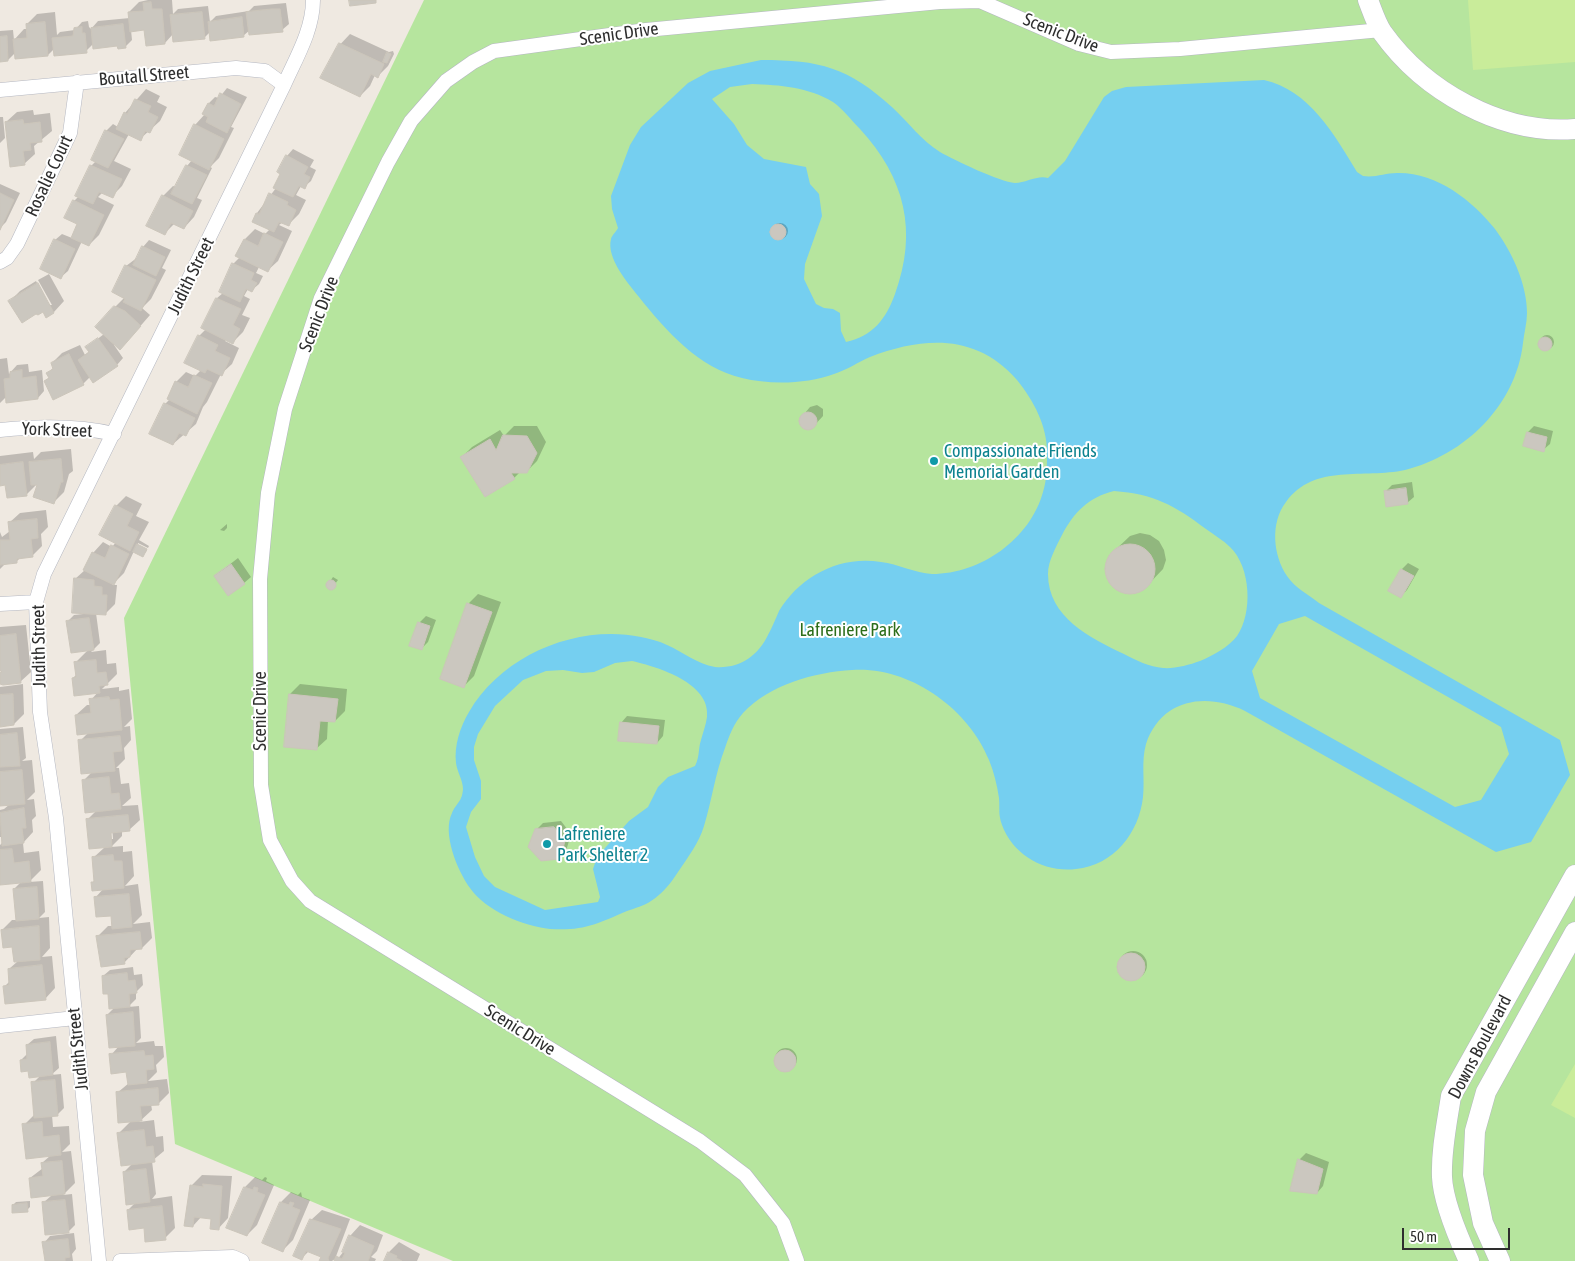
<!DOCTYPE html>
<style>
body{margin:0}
#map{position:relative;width:1575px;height:1261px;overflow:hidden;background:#efe9e1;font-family:"Asap Condensed",sans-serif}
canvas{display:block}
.scale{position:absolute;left:1402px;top:1228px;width:108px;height:22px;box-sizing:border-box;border:2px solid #2e2e2e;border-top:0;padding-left:6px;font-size:15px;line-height:18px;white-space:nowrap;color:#2e2e2e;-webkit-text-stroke:4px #fff;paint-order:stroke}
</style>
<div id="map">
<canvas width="1575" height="1261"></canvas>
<div class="scale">50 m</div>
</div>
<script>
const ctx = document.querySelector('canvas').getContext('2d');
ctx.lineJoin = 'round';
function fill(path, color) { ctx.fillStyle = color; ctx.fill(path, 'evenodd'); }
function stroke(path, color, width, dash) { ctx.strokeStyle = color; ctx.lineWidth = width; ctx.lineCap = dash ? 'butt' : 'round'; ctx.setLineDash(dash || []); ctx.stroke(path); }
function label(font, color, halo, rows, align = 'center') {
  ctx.font = font + ' "Asap Condensed",sans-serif'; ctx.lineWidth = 4; ctx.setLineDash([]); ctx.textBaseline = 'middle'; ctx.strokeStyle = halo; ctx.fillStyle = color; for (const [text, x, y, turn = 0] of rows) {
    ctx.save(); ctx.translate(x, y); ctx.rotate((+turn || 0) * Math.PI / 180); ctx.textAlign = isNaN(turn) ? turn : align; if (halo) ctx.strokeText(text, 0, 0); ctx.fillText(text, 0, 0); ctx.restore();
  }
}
fill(new Path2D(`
 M424 0H1575V1261H453L175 1144 124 618Z`), '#b6e59e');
fill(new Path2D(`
 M1468 0H1575V62L1473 70Z
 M1575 1064V1118L1551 1105Z`), '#c9ec9a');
fill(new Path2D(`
 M761 60C820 60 848 67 893 108 909 123 921 140 940 152 954 160 1000 182 1015 183 1026 183 1037 175 1048 178L1065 161 1104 97 1112 91 1126 87 1264 80C1309 90 1334 134 1357 172L1363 176C1375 178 1385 173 1397 173 1436 172 1472 200 1495 229 1512 252 1527 284 1527 313 1527 323 1524 333 1523 343 1516 405 1465 455 1405 470 1364 479 1314 463 1286 502 1270 523 1273 555 1287 576 1295 588 1309 595 1319 603L1560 740 1570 775 1531 842 1496 852 1245 711C1206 692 1161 699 1146 744 1141 762 1145 779 1143 797 1139 833 1114 865 1076 869 1045 873 1013 855 1002 825 998 813 1000 811 999 798 997 785 994 772 989 760 968 708 909 666 852 670 815 672 769 685 743 713 734 723 729 736 725 748 715 774 712 800 704 826 699 843 688 857 678 872 671 883 662 894 651 901 644 906 635 908 627 911 597 924 584 931 550 929 523 926 486 911 470 888 457 870 442 833 452 813 457 802 462 802 463 789 463 780 457 772 456 763 454 746 460 727 469 712 502 655 577 624 641 637 650 639 659 641 667 645 683 652 697 664 715 667 739 669 758 656 768 635 770 632 778 614 779 611 800 576 840 555 881 562 898 564 915 573 932 574 981 574 1030 539 1043 492 1047 480 1047 465 1047 452 1047 426 1034 401 1017 380 976 333 923 337 870 357 858 362 847 370 834 374 807 384 770 385 742 378 699 368 666 331 639 297 628 283 606 258 611 239 612 235 616 232 618 228L612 209 611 196 630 145 641 127 688 83 710 71ZM752 84C780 85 808 87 833 102 843 109 851 120 860 129 905 178 918 231 895 294 886 319 873 336 846 342L841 331 840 313 833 309 824 308 816 304 804 279 805 264 822 216 819 194 810 184 806 167 764 159 747 145 734 124 712 99 730 87ZM1114 491C1154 494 1174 505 1206 529 1214 535 1223 540 1230 547 1251 567 1253 613 1237 636 1229 647 1212 656 1200 661 1189 665 1174 669 1163 668 1150 667 1135 660 1124 654 1090 638 1048 617 1048 574 1048 561 1056 547 1062 535 1074 512 1089 497 1114 491ZM1305 616 1501 727 1509 754 1481 800 1455 807 1260 698 1252 671 1279 624ZM632 661C658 667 711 683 707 717 706 725 703 732 701 740 698 749 700 756 695 766L668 777 658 787 648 807 629 821 597 857 593 869 600 897 598 902 545 910 495 887 484 876 475 857 466 827 471 812 481 799V781L474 760V747L478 734 495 706 523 680 546 671 563 670 582 673 594 672 615 663Z`), '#75cff0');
fill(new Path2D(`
 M148 0H172L173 14 178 9 208 6 210 22 216 16 249 11 254 6 286 3 289 24 282 30H250L243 36 210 32 204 38 173 34 165 43 145 29 131 30 132 40 125 47 119 45 93 44 86 51 55 48 48 55 15 53 8 60 0 61V31L13 30 14 40 24 29H27V24L37 14 55 12 57 35 60 32 75 30 82 22 88 21 89 27 91 29 98 21 130 18 129 12 139 2Z
 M350 34 389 52 393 51 394 54 388 66 378 76 375 75 370 86 360 96 322 78 335 50Z
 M227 88 247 97 231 127 234 128 219 158 210 167 212 168 197 198 202 200 194 217 184 228 175 223 164 234 163 196 173 186 176 187 187 166 192 160 195 125 205 114 209 103 215 97 219 98Z
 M146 89 160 96 157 102 167 107 160 121 140 139 129 134 114 161 131 169 122 186 112 196 103 192 98 197 114 205 99 235 89 245 82 241 68 271 61 277 55 240 62 234 72 238 79 224 74 201 79 196 91 166 96 161 106 131 113 124 118 127 125 113Z
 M33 110 34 115 50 113 52 131 34 146 35 154 24 164 6 122 17 112Z
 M0 117H3L5 138 0 143Z
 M293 149 314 160 310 167 316 170 311 181 304 187 301 186 296 195 306 200 299 214 289 224 283 222 279 225 292 231 278 261 267 271 259 267 256 273 263 276 259 284 252 290 248 289 244 296 250 299 242 315 250 318 243 332 233 342 226 339 225 341 239 348 232 364 221 374 207 402 203 407 196 424 173 444 165 404 170 399 176 382 186 372 195 376 201 370 199 336 206 329 203 328 217 298 223 293 233 264 240 257 237 256 245 239 255 229 265 234 270 229 257 213 276 188 287 156Z
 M0 184 20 193 6 222 0 228Z
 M772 231a8 8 0 1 1 16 0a8 8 0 1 1-16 0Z
 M149 240 171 250 162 268 166 270 151 299 142 308 150 315 130 338 114 345 123 358 117 365 91 376 83 384 45 381 50 377 48 373 54 367 52 363 62 353 80 345 85 355 90 351 87 347 104 334 115 307 125 297 126 266 138 257 143 247Z
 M49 274 64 301 54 312 47 316 43 310 10 301 20 291 36 281 49 305H52L38 280Z
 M1540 342a7 7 0 1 1 14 0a7 7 0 1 1-14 0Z
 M7 358 9 374 17 365 28 364 29 372 42 370 44 391 38 398 7 396 0 403V359Z
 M817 405 823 409V416L812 428 806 429 801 425 800 419 810 407Z
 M514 426H537L546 442 537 461 527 471 520 472 514 478 462 457 472 447 500 430 504 436Z
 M1534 426 1553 431 1550 444 1543 450 1528 432Z
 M71 449 73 471 69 474 64 492 53 503 39 482 26 495 7 484H0V456L33 452 34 459 41 452Z
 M1412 482 1414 497 1407 503 1386 491 1392 485Z
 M126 496 142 504 136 516 149 522 139 540 149 546 148 548 138 543V545L147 550 146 552 143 555 134 551 124 573 112 585H117L115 604 105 614 96 613 100 643 91 652 106 650 107 664 116 663 117 674 102 689 119 687V691L129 689 132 719 124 727 130 726 131 740 124 748 125 759 116 768H119L121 784 129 783 131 798 122 806 138 805 140 820 129 830 122 831V836L111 847 123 846V852L132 851 134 876 125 886 138 884 142 915 133 924 150 922 152 938 142 948H138L124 963 98 936 108 926H113L112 914 95 898 104 888 93 882 95 880 93 858 105 847 88 819 96 811 83 781 92 772 80 741 88 733 76 715 87 705H91V700L98 692 73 678 77 674 76 662 88 650 68 621 74 615 83 614 75 579 85 570 93 553 103 542 112 547 116 542V506ZM112 826 113 839H110Z
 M46 510 48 527 41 534 42 546 32 556 21 557 16 562 5 564 0 569V532L2 537 10 531 9 523 20 513Z
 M227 524V528L224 531 220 530Z
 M1140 533 1150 535 1159 541 1164 550 1166 560 1163 569 1145 588 1128 593 1113 586 1106 570 1111 554 1130 536Z
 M238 558 251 577 244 583 215 576Z
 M1408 563 1419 569 1407 590 1400 597 1390 591 1402 569Z
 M333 577 338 580 332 588 327 586Z
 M478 594 501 602 474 676 464 686 468 604Z
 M426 616 436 620 428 642 421 649 419 623Z
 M26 625 31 672 20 682 1 673 5 668 0 669V627Z
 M23 684 24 714 14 724 0 726V687Z
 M300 684 347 689 345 711 335 721 328 720 327 739 316 749 290 694Z
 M627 716 665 720 663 736 657 743 621 723Z
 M23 727 26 758 22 761 32 760 35 792 27 800 34 799 36 816 32 820 33 832 23 843 24 853 39 851 41 870 29 882 43 881 45 912 39 918 49 917 50 948 42 957 52 956 55 988 45 999 4 987 10 981 9 969 18 961 14 946 2 930 12 920H17L14 889 22 881 0 884V845L3 842 2 837H0V810L4 809 10 804 0 805V729Z
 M561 821 571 834 566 851 559 857 536 830 543 823Z
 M1119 965a14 14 0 1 1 28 0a14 14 0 1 1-28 0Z
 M133 967 134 975 142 974 143 985 136 992V999L128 1007 139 1006 141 1038 136 1043 154 1041 155 1046H163L164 1057 156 1065 157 1072 148 1081 167 1079 169 1093 159 1103 151 1104 152 1110 139 1122 154 1120 156 1137 163 1136 164 1151 152 1161 156 1194 152 1199 172 1196 175 1228 165 1238 145 1227 128 1210 136 1202 124 1172 132 1164 119 1133 131 1121 117 1093 129 1083 127 1071 111 1055 119 1046 107 1015 115 1007 103 976 110 970Z
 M56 1036 59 1068 51 1075 61 1074 64 1108 57 1115H52L53 1127 69 1126 70 1144 62 1152 71 1151 75 1183 63 1195 72 1194 75 1225 68 1232 43 1203 52 1195 30 1178 43 1168 42 1163 51 1155 24 1125 34 1115 33 1083 40 1076 21 1060 28 1053 27 1045 34 1039Z
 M775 1059a11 11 0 1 1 22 0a11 11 0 1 1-22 0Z
 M1306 1153 1329 1162 1323 1186 1317 1193 1299 1160Z
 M202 1175 232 1176 228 1218 218 1229 213 1217 202 1216 193 1226 192 1185Z
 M255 1177 262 1180 265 1177 267 1178 266 1181 274 1185 257 1225 247 1235 228 1227 245 1187Z
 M291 1192 298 1195 301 1192 302 1197 310 1200 293 1240 283 1250 281 1202Z
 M30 1201V1207L27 1210 13 1205 16 1202Z
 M322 1210 350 1219 335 1259 332 1261H320L322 1256 309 1251 301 1259 311 1220Z
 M360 1225 383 1235 377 1251 371 1257 376 1259 375 1261H336L344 1251 350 1236Z
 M74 1233 76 1249 72 1254 73 1261H46L44 1243 50 1236Z
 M399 1242 420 1254 417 1261H385L389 1252Z`), '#0003');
const building = new Path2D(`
 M349 0H376V3L350 6Z
 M151 2 152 9H162L165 44 146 46 144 30 130 32 128 12 144 11 143 3Z
 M272 9H280L283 32 249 35 246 12Z
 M202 12 205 39 173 42 170 15Z
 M242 17 244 37 210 41 208 22Z
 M45 22 48 56 15 59 13 39 27 38 26 24Z
 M123 24 126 48 118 49 117 46 93 49 91 28Z
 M82 27V33H85L87 53 54 56 52 38 73 36 74 28Z
 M7 36 8 61 0 62V37Z
 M339 43 384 64 378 78 371 74 360 97 320 78Z
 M387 52 391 54 387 63 383 62Z
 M220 93 241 104 227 133 206 122 208 117 202 114 208 103 214 106Z
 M135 99 151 106 148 112 158 117 150 133 145 131 141 141 116 129 124 112 127 114Z
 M23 120 24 124 40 122 42 142 30 143 31 150 23 151 25 165 10 167 5 122Z
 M194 124 224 139 209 170 179 155Z
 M105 130 124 139 108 168 91 160Z
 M286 155 308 167 304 174 310 177 305 189 299 186 293 197 273 188 280 174 277 172Z
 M90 165 122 179 113 198 99 192 93 204 75 196Z
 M186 165 207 175 192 204 171 194Z
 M0 193 14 200 0 230Z
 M269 193 288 202 287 205 296 210 289 226 279 222 274 232 252 222 256 213 259 214Z
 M162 195 193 211 184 229 171 223 165 235 146 226Z
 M73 200 104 215 89 246 71 238 77 224 64 218Z
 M770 232a8 8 0 1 1 16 0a8 8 0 1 1-16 0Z
 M264 233 283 242 268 272 235 256 244 239 258 246Z
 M54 239 75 249 61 279 40 269Z
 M142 246 165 257 156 276 133 265Z
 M232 263 254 273 251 280 257 283 252 292 246 289 240 302 219 292Z
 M125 265 156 280 141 311 123 302 125 299 112 292Z
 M38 283 54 313 46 318 43 312 38 315 36 314 22 323 8 301Z
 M216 298 241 309 233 325 240 329 233 344 201 328Z
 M114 306 125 311 141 326 120 350 95 327Z
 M198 335 218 345 215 351 230 358 222 376 207 369 205 373 184 363Z
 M1538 344a7 7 0 1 1 14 0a7 7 0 1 1-14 0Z
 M98 338 118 366 93 383 78 360 89 352 85 347Z
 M69 354 84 385 53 400 44 381 49 378 46 373 53 369 51 363Z
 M22 370V378L36 376 38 399 6 403 4 379 10 378V372Z
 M194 375 212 383 197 414 167 399 175 381 188 387Z
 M164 403 195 418 186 436 179 433 173 445 149 434Z
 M799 421a9 9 0 1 1 18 0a9 9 0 1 1-18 0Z
 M1527 432 1547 437 1544 452 1523 446Z
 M503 435 527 436 537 453 527 473H511L515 479 485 497 460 457 490 439 496 450Z
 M61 459 63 482H61L54 504 33 497 37 485H31L29 462Z
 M23 462 27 496 7 498 5 485 0 486V465Z
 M1406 488 1408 504 1386 507 1384 491Z
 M115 505 133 514 127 526 139 532 130 551 99 535Z
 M37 519 38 538 31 539 33 557 17 559V563L0 565V540H10L8 522Z
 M1105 569a25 25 0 1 1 50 0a25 25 0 1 1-50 0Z
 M137 544 147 549 143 557 133 552Z
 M111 545 129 554 114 585 83 570 92 552 105 558Z
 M231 564 245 584 228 596 214 576Z
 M1401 569 1414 576 1401 598 1388 591Z
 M74 578 94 580V586L102 587V595H107L106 615 72 613Z
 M326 585a5 5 0 1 1 10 0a5 5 0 1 1-10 0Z
 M467 603 492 612 464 688 440 679Z
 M89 618 94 650 71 653 66 621Z
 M418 622 430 626 422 650 409 646Z
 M16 634 21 683 3 685 0 684V672H2L0 670V636Z
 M96 660 97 673 106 672 108 685 99 686 100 693 74 696 72 678 76 677 74 662Z
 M13 694 14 725 0 727V695Z
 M289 694 338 699 335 722 320 721 317 750 284 747Z
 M109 697 110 700 119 699 122 730 77 735 75 715 91 713 89 699Z
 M620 722 659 726 657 744 618 741Z
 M17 733 20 766 0 767V735Z
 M120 736 122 751 113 752 115 771 81 774 78 740Z
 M22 770 25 804 0 806V772Z
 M109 777 111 794 119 793 121 809 85 813 82 780Z
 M24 808 26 828H22L24 843 2 846 0 813Z
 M128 815 130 831 111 833 112 847 89 849 86 819Z
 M554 827 565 841 560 859 541 861 528 847 535 829Z
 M12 849 14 863 29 861 31 882 0 885V850Z
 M113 855 114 861H122L124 888 92 891 91 882H94L92 857Z
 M37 887 39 919 16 921 13 889Z
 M129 894 132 927 112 929 111 916 96 917 94 897Z
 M39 926 40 960 14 962 12 947 3 948 1 930Z
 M140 932 142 949 130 950V957L124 958 125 964 101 967 96 936Z
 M1117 967a14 14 0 1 1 28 0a14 14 0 1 1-28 0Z
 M42 965 46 1000 5 1004 3 986 9 985 8 969Z
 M127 973 128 981 135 980 137 993 129 994 130 1007 109 1009 108 994H103L102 976Z
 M133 1012 135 1046 109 1048 106 1015Z
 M50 1042 53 1075 29 1078 28 1071 21 1072 20 1060 27 1059 26 1045Z
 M774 1061a11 11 0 1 1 22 0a11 11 0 1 1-22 0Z
 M144 1051 145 1056 153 1055 154 1069 146 1070 147 1083 128 1085 126 1072 111 1074 109 1054Z
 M55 1080 58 1116 34 1118 31 1082Z
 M158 1088 159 1105 140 1106 142 1121 118 1123 116 1092Z
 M42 1122 43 1137 59 1135 61 1155 26 1159 22 1124Z
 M144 1130 146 1147 153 1146 155 1162 121 1166 117 1133Z
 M1298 1159 1323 1169 1317 1194 1290 1191Z
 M62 1161 65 1194 31 1198 29 1178 43 1176 41 1163Z
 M146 1169 150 1202 126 1205 123 1172Z
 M203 1184 222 1186 219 1230 210 1229 211 1219 194 1217 193 1227 184 1226 190 1185 203 1187Z
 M244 1187 253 1190 254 1187 258 1188 257 1192 265 1195 247 1236 226 1228Z
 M65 1200 69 1233 45 1235 42 1202Z
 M280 1202 289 1205 290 1202 294 1203 292 1207 300 1210 283 1252 262 1243Z
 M27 1203 28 1212 12 1213V1205Z
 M162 1206 166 1240 145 1242 144 1228 129 1230 127 1210Z
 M310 1219 341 1229 328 1258 329 1261H319L321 1257 306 1251 302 1260 293 1256Z
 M349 1235 374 1246 368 1261H334L336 1256 342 1259 345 1253 342 1252Z
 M68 1239 70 1257 65 1258V1261H45L42 1242Z
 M388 1252 397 1256 396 1258 402 1261H384Z`);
fill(building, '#cbc7bf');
stroke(building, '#cbc5ba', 1);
const street = new Path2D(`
 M0 90 236 68 265 71 284 85
 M0 262 7 258 17 244 70 133 77 82
 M0 430C38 426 77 425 114 434
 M0 604 36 602
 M0 1026 75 1018
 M99 1261 56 818 40 712 36 602 44 574 284 85C296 58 313 30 313 0
 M120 1261 233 1257 242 1261
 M797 1261 783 1223 745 1175 700 1141 310 901 292 881 270 840 261 785 260 579 268 493 285 409 321 298 388 162 411 121 446 81 473 62 494 51 646 30 940 2 980 1 1079 44 1111 52 1180 49 1381 30`);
const secondary = new Path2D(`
 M1368 0C1372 10 1376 23 1382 32 1424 91 1501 135 1575 129
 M1469 1261C1459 1239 1443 1201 1442 1177 1441 1150 1447 1123 1451 1096L1575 875
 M1500 1261 1483 1223 1473 1175 1475 1131 1486 1092 1575 932`);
stroke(street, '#b4b7c1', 15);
stroke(secondary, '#b4b7c1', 21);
stroke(street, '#fff', 14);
stroke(secondary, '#fff', 20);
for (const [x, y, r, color] of [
 [934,461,5,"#0f9aa8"],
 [547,844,5,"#0f9aa8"]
]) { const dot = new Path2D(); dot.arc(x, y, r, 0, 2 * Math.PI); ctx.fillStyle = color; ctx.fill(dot); stroke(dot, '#fff', 2); }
label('18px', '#2e2e2e', '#fff', [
 ["Scenic Drive",1061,33,21],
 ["Scenic Drive",619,34,-8],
 ["Boutall Street",144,76,-5],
 ["Rosalie Court",49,176,-65],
 ["Judith Street",191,276,-64],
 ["Scenic Drive",319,314,-69],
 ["York Street",57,430,2],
 ["Judith Street",39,646,-91],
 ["Scenic Drive",260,711,-90],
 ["Scenic Drive",520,1030,32],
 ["Downs Boulevard",1480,1047,-62],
 ["Judith Street",78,1049,-96]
]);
label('18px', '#0d838f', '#fff', [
 ["Compassionate Friends",944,451],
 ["Memorial Garden",944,472],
 ["Lafreniere",557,834],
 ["Park Shelter 2",557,855]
], 'left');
label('18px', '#2c6e1b', '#fff', [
 ["Lafreniere Park",850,630]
]);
</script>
